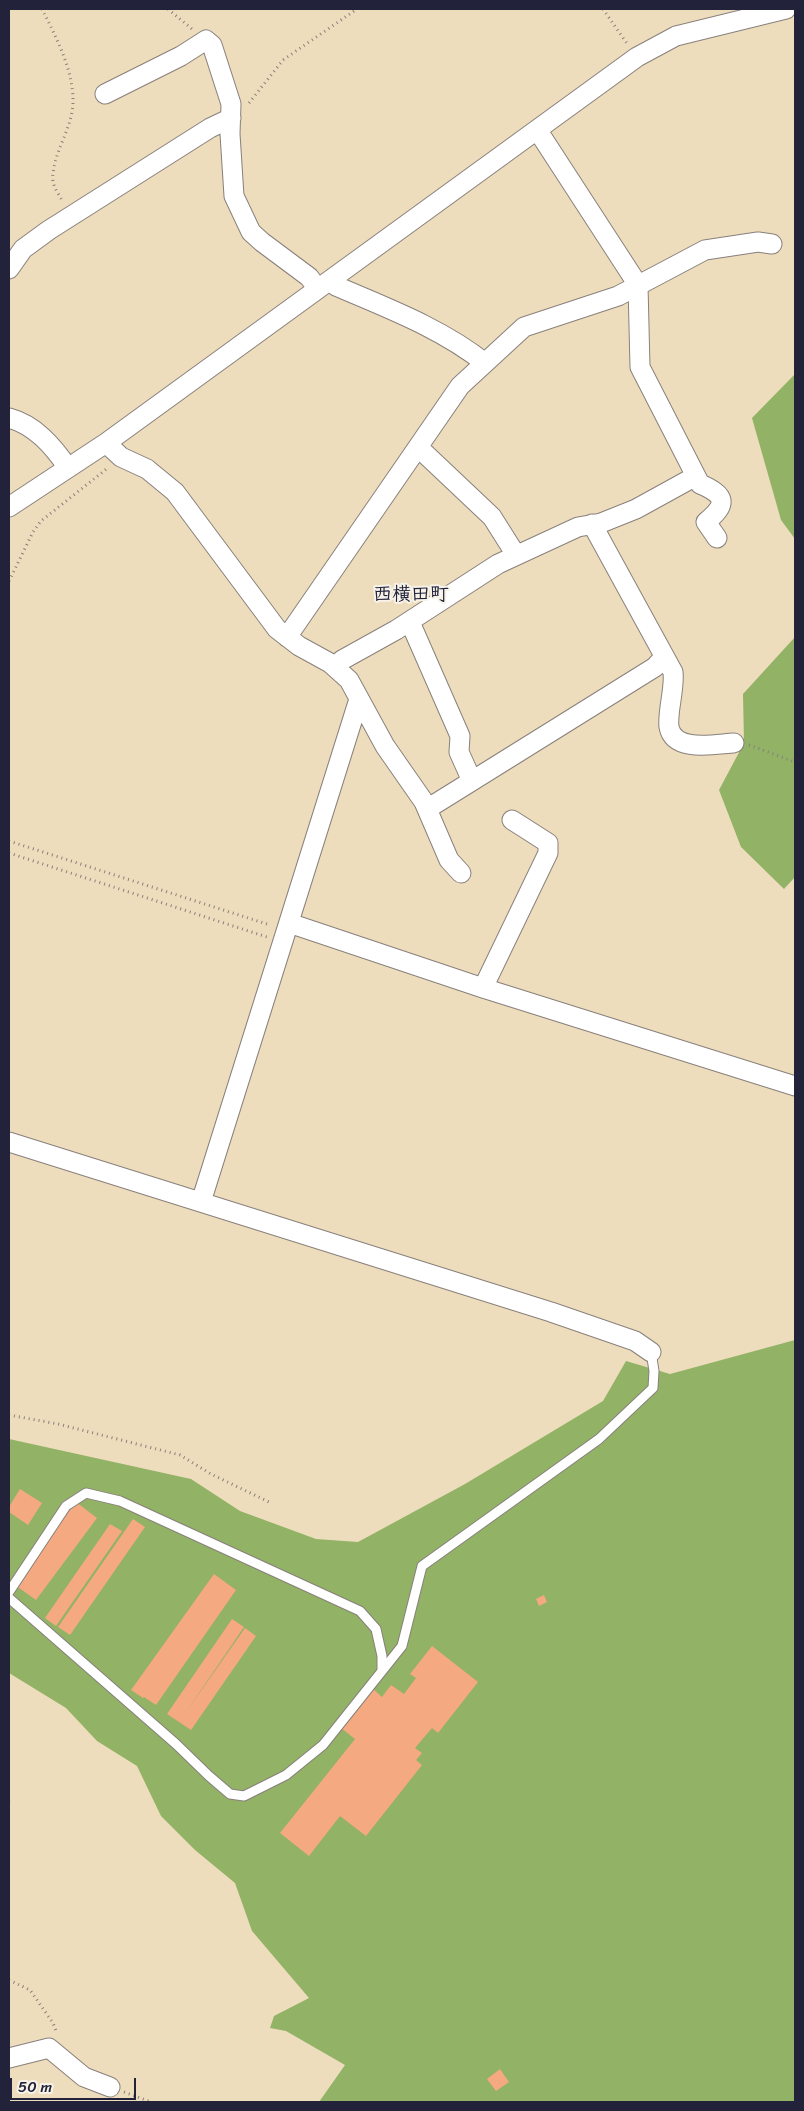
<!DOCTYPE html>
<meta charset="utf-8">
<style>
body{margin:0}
#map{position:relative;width:804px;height:2111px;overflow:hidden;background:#eeddbc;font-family:Sriracha,sans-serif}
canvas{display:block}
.frame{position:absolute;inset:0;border:10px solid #22223b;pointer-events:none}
.scale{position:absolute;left:10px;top:2078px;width:126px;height:22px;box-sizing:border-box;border:2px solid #22223b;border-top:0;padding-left:6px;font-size:15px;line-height:18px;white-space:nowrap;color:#22223b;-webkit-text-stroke:4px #f7f3e8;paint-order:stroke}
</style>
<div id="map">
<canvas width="804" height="2111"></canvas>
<div class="frame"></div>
<div class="scale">50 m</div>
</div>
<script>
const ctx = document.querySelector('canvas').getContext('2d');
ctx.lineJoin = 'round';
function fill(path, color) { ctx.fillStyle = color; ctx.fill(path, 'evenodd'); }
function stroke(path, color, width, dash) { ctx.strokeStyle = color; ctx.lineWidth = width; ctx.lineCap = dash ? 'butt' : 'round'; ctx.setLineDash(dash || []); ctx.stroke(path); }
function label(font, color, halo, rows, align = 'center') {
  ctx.font = font + ' Sriracha,"Klee One",sans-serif'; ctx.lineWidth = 4; ctx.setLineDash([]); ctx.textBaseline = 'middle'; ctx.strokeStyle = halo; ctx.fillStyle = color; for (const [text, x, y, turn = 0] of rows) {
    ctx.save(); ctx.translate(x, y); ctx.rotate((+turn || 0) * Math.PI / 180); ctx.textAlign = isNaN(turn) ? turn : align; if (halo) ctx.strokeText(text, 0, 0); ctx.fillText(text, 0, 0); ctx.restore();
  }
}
fill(new Path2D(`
 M795 374V539L781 520 752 418Z
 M795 637V877L784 889 741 847 719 790 744 743 743 694Z
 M795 1340V2102H319L345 2065 286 2031 270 2028 274 2016 309 1998 252 1931 235 1883 195 1850 161 1816 137 1766 97 1741 66 1708 9 1673V1439L191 1479 240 1511 316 1539 358 1542 465 1484 603 1401 626 1361 670 1374Z`), '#92b266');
fill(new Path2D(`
 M20 1489 42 1503 28 1525 9 1512V1507Z
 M76 1502 97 1518 36 1600 15 1585Z
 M133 1519 145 1527 70 1635 58 1627Z
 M110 1524 122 1531 56 1626 45 1618Z
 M214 1574 236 1590 156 1705 144 1697 143 1698 131 1690Z
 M544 1595 547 1602 539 1606 536 1599Z
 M232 1619 244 1627 184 1715 245 1628 256 1636 191 1730 167 1714Z
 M432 1646 478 1682 438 1733 432 1728 415 1748 422 1753 416 1760 422 1765 366 1836 340 1816 309 1856 280 1833 355 1739 341 1728 372 1688 382 1697 391 1685 404 1694 416 1678 410 1674Z
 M500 2069 509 2082 496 2091 487 2079Z`), '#f5a980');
const service = new Path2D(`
 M9 1592 66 1506 86 1493 120 1501 360 1611 376 1629 382 1656V1669
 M9 1598 176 1744 209 1776 230 1794 244 1796 286 1775 323 1745 402 1646 422 1566 599 1439 653 1388 654 1371 651 1352`);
const minor = new Path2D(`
 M105 94 181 56 206 40 212 45 231 104 230 134 234 196 251 232 262 242 309 277 318 289
 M538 131 638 285 640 367 700 484C726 495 728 504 706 522L717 538
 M9 269 23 249 49 230 210 128 231 118
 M330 281 336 286C387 308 441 328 485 363
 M9 418C35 425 53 446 68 468
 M106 443 121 457 147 469 175 492 277 629 299 646 330 663 349 680 385 746 424 802 449 860 461 873
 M419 448 492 517 516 555
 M9 507 106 443 637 57 676 36 786 9
 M592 524 673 672C675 689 667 712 669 727 674 753 715 744 734 743
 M410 622 460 736 459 752 472 781
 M287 637 460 386 524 327 618 296 705 250 758 242 772 244
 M336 668 342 660 396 630 498 564 578 527 601 523 636 509 696 476
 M427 809 655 667 663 658
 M289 923 483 988 795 1086
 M483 988 548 853V843L512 820
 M9 1142 551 1312 635 1341 651 1352
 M201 1202 359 699
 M9 2058 49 2048 84 2077 110 2087`);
stroke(service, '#88807c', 11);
stroke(minor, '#88807c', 21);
stroke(new Path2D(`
 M42 9C56 37 74 71 73 103 72 128 55 150 53 174 51 184 58 193 63 202
 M168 9 192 29
 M603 9 628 45
 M249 103 283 60 357 9
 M9 581 33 532 41 521 109 467
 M749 745 795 762
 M9 841 270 925
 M9 853 267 937
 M9 1415 58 1424 180 1455 211 1474 269 1502
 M9 1802 12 1803
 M9 1980 30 1990 53 2023 57 2033
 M124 2092 151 2102`), '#88807c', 3, [1, 4]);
stroke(service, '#fff', 9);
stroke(minor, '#fff', 19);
label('bold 19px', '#22223b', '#f7f3e8', [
 ["西横田町",411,595]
]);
</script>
